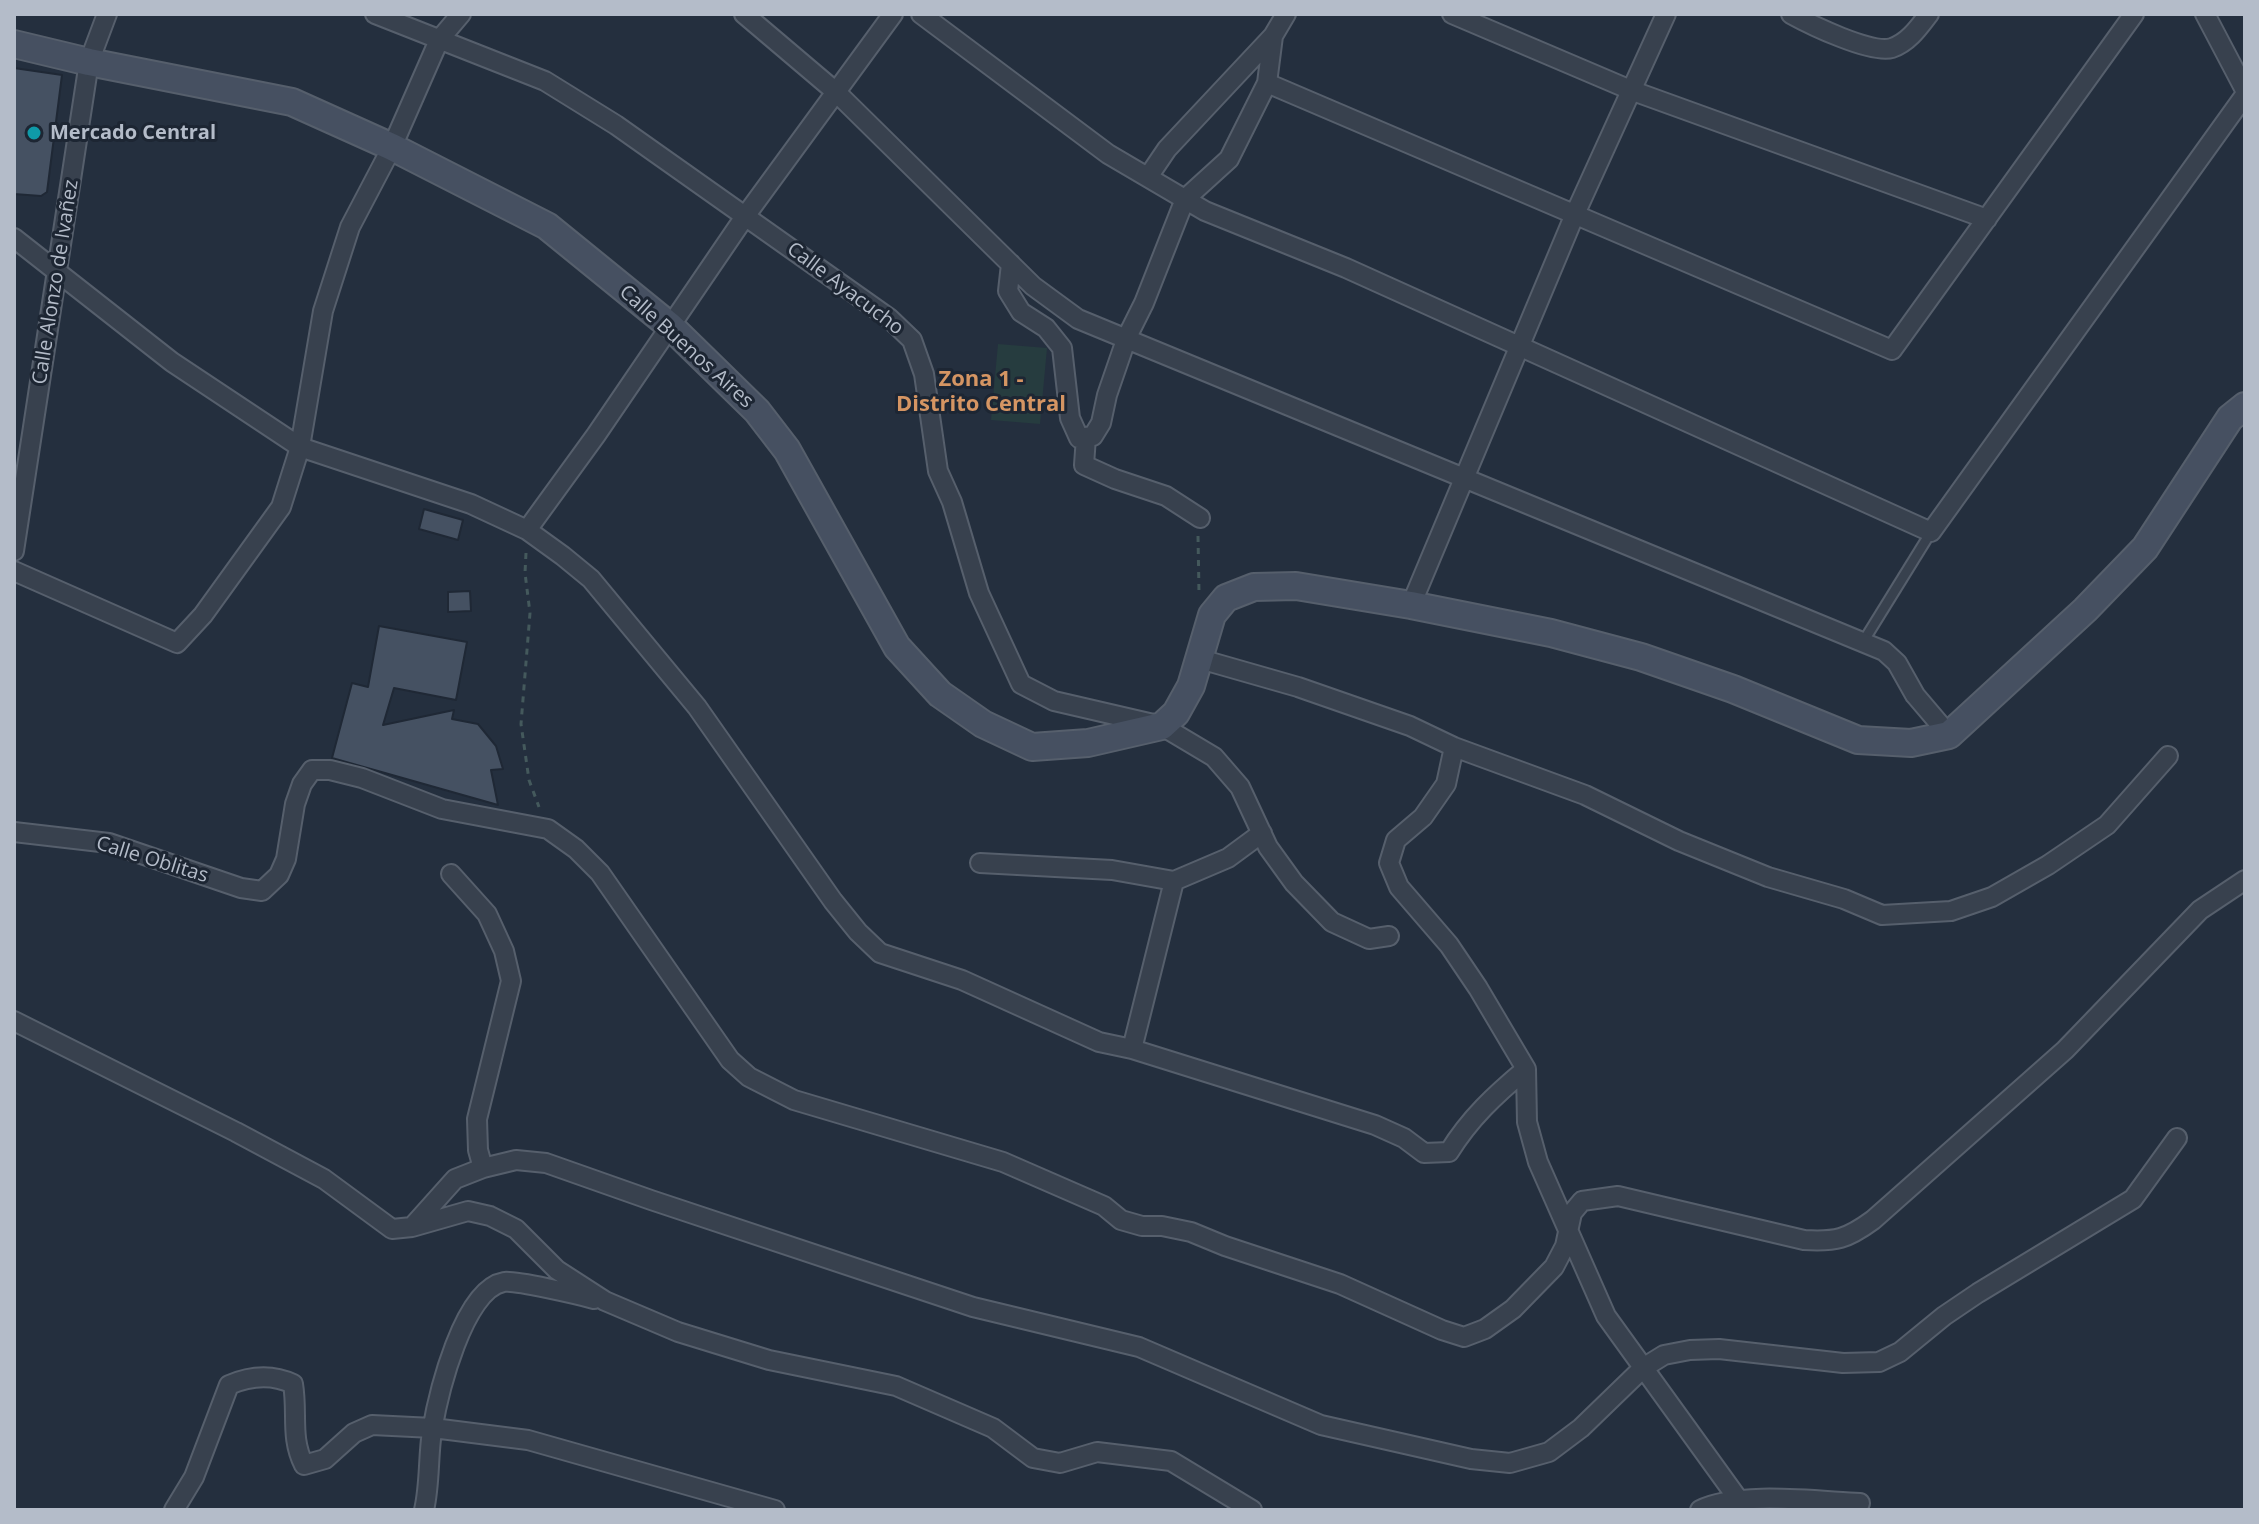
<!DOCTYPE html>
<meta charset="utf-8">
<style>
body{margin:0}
#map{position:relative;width:2259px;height:1524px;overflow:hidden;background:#242f3e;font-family:"Open Sans",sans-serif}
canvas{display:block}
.frame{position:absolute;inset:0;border:16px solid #b4bcc9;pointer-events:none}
</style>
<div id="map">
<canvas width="2259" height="1524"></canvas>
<div class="frame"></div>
</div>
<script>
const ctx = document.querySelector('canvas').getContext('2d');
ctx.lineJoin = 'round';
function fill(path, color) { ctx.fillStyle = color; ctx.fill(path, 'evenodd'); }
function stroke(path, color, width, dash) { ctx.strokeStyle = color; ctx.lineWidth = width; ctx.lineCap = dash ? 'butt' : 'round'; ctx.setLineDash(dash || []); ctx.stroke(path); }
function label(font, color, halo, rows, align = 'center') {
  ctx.font = font + ' "Open Sans",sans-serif'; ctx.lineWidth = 6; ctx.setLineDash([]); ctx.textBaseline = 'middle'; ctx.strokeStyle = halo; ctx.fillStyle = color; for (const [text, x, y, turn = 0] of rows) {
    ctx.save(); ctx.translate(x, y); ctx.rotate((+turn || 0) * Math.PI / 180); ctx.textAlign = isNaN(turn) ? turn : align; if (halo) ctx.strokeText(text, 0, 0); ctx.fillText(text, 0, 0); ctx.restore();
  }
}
fill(new Path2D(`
 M998 344 1047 348 1040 424 991 420Z`), '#263c3f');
const building = new Path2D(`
 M14 68 62 75 47 192 41 196 14 194Z
 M424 509 463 520 458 540 419 529Z
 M470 591 471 611 448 612V592Z
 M379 626 467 642 456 700 394 688 383 725 454 710 452 719 478 724 496 746 503 769 491 770 498 805 332 758 352 683 368 687Z`);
fill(building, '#455162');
stroke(building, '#1f2835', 2);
const lane = new Path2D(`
 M1863 642 1931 532`);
const street = new Path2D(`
 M375 14 545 81 616 125 889 318 912 340 924 374 938 471 952 502 979 593 1021 684 1054 701 1162 726 1214 757 1240 787 1268 847 1294 883 1332 922 1369 939 1389 936
 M744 14 836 92 1033 286 1078 319 1884 651 1897 663 1915 695 1949 735
 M921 14 1108 154 1205 211 1346 268 1931 532 2245 95
 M1452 14 1633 91 1987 219
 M1791 14C1811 25 1871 54 1892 48 1909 42 1919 27 1929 14
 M2205 14 2245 90
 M1267 83 1892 350 2134 14
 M1148 177 1167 149 1273 36
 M14 238 172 362 300 447 471 504 527 530 563 556 591 579 697 707 833 901 858 932 880 953 962 980 1099 1042 1132 1049 1375 1125 1404 1138 1424 1153 1449 1152C1470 1118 1495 1095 1526 1069
 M1011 264 1008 291 1021 312 1046 328 1062 348 1070 418 1079 438 1093 436 1101 423 1107 395 1127 337 1144 303 1185 199 1229 159 1267 83 1273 36 1286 14
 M1086 437 1084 465 1115 479 1166 496 1200 518
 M527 530 596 435 746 215 893 14
 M14 551 89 62 107 14
 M14 571 177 643 203 615 281 507 300 447 323 311 350 227 392 147 439 40 461 14
 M1411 605 1575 214 1666 14
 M1200 659 1298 687 1410 726 1454 747 1585 795 1679 841 1768 877 1844 899 1882 915 1951 911 1992 897 2048 865 2107 825 2168 756
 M1454 747 1446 784 1423 817 1396 840 1389 863 1399 887 1449 945 1478 988 1526 1069 1527 1122 1538 1162 1606 1316 1746 1510
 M14 832 109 843 241 888 262 891 279 875 286 859 295 804 302 784 312 770H330L362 778 442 809 548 829 576 849 600 873 730 1060 749 1077 794 1100 1003 1162 1104 1206 1121 1220 1142 1226H1162L1191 1232 1225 1246 1340 1284 1442 1330 1464 1337 1485 1329 1513 1309 1554 1267 1565 1246 1572 1213 1582 1201 1618 1196 1804 1240C1836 1242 1847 1239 1873 1220L2065 1050 2200 910 2245 880
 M980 863 1112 870 1174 881 1228 858 1262 833
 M14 1021 236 1132 324 1179 392 1229 412 1227 455 1179 483 1168 478 1150 477 1119 511 981 504 951 487 914 451 874
 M1132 1049 1174 881
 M483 1168 516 1160 546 1163 651 1200 973 1307 1139 1347 1321 1425 1471 1459 1510 1463 1549 1452 1581 1428 1643 1368 1664 1355 1690 1350 1719 1349 1843 1363 1879 1362 1900 1352 1944 1316 1978 1293 2133 1199 2177 1138
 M412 1227 468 1211 490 1216 516 1229 557 1270 605 1301 678 1332 769 1360 896 1386 993 1428 1033 1458 1060 1463 1097 1452 1171 1461 1252 1510
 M174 1510 194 1477 229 1385C250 1376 272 1374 293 1384 298 1414 290 1437 304 1465L325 1459 354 1433 372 1425 433 1428 528 1440 775 1510
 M424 1510C430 1485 428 1457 432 1431 438 1395 463 1289 504 1282 515 1280 579 1295 594 1299
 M1700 1510C1737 1491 1816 1501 1860 1503`);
const secondary = new Path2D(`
 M14 44 89 62 292 102 392 147 547 226 670 326 757 411 787 450 897 647 940 694 983 724 1032 747 1088 743 1162 726 1176 713 1191 686 1212 615 1226 598 1254 587 1296 586 1411 605 1551 633 1641 657 1733 689 1858 740 1911 743 1949 735 2085 610 2145 548 2230 418 2245 406`);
stroke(lane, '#565f6c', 13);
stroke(street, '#565f6c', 22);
stroke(secondary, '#565f6c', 30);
stroke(new Path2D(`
 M1198 536 1199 592
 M526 553 525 573 530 613 521 724 529 780 539 807`), '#44595c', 3, [6, 6]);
stroke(lane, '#38414e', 9);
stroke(street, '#38414e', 18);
stroke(secondary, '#465061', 26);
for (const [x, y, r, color] of [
 [34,133,8,"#0f9aa8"]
]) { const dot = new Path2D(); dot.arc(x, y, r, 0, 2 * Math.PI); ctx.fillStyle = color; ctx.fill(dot); stroke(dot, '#1d2633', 3); }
label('bold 20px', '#b4bcc9', '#1d2633', [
 ["Mercado Central",50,133]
], 'left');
label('20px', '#b4bcc9', '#1d2633', [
 ["Calle Alonzo de Ivañez",56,282,-81],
 ["Calle Ayacucho",845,289,37],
 ["Calle Buenos Aires",686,347,42],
 ["Calle Oblitas",152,860,17]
]);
label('bold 22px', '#d59563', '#1d2633', [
 ["Zona 1 -",981,380],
 ["Distrito Central",981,405]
]);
</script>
